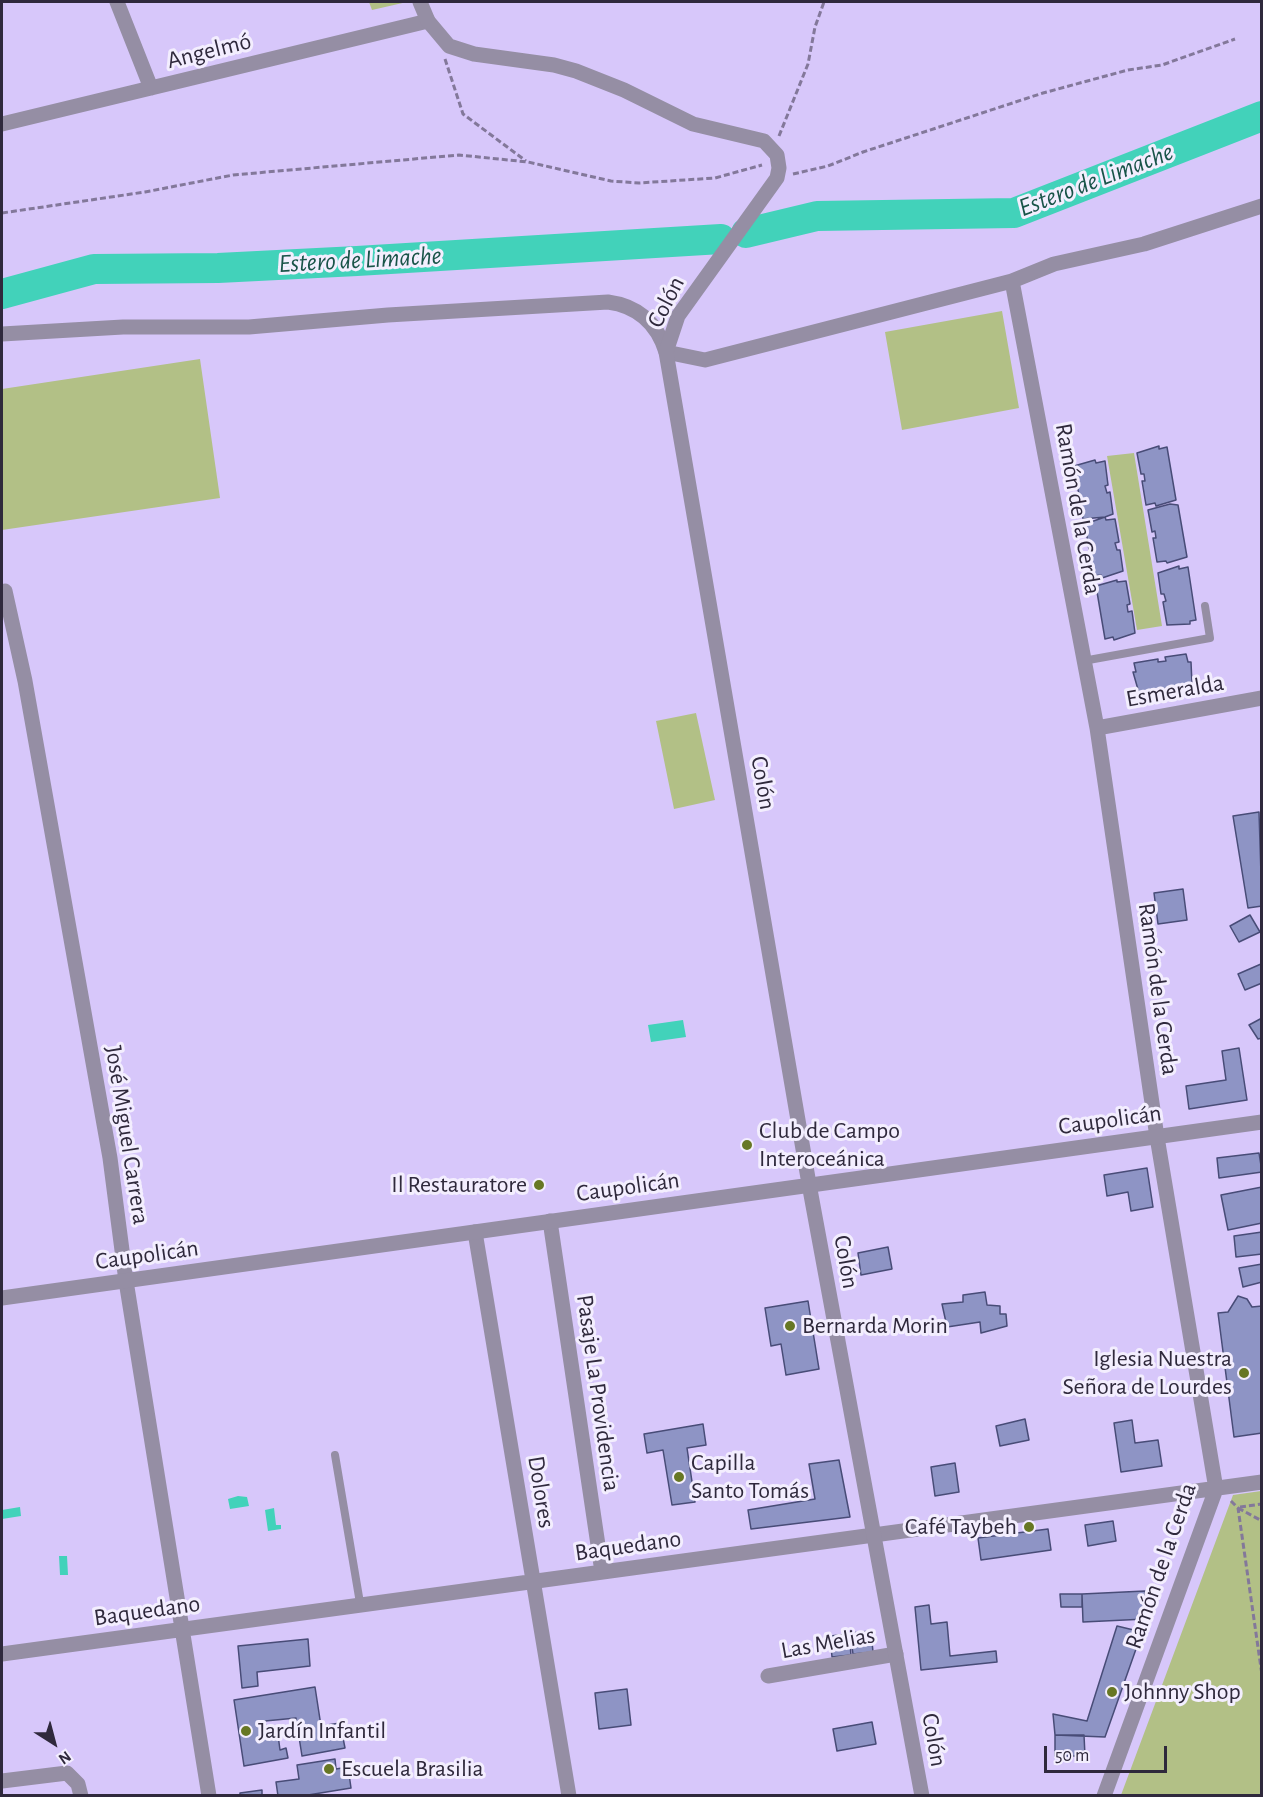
<!DOCTYPE html>
<meta charset="utf-8">
<style>
body{margin:0}
#map{position:relative;width:1263px;height:1797px;overflow:hidden;background:#d7c7fa;font-family:"Alegreya Sans",sans-serif}
canvas{display:block}
.frame{position:absolute;inset:0;border:3px solid #2f293c;pointer-events:none}
.north{position:absolute;left:24px;top:1713px;width:60px;height:60px;-webkit-text-stroke:4px #f3eefe;paint-order:stroke;rotate:144deg;font-size:16px;font-weight:700;line-height:24px;text-align:center;color:#2f293c}
.north::after{content:'';display:block;margin:auto;width:21px;height:27px;background:#2f293c;clip-path:polygon(50% 0,100% 100%,50% 72%,0 100%)}
.scale{position:absolute;left:1044px;top:1746px;width:123px;height:27px;box-sizing:border-box;border:3px solid #2f293c;border-top:0;padding-left:8px;font-size:18px;line-height:21px;white-space:nowrap;color:#2f293c;-webkit-text-stroke:4px #f3eefe;paint-order:stroke}
</style>
<div id="map">
<canvas width="1263" height="1797"></canvas>
<div class="frame"></div>
<div class="north">N</div>
<div class="scale">50 m</div>
</div>
<script>
const ctx = document.querySelector('canvas').getContext('2d');
ctx.lineJoin = 'round';
function fill(path, color) { ctx.fillStyle = color; ctx.fill(path, 'evenodd'); }
function stroke(path, color, width, dash) { ctx.strokeStyle = color; ctx.lineWidth = width; ctx.lineCap = dash ? 'butt' : 'round'; ctx.setLineDash(dash || []); ctx.stroke(path); }
function label(font, color, halo, rows, align = 'center') {
  ctx.font = font + ' "Alegreya Sans",sans-serif'; ctx.lineWidth = 6; ctx.setLineDash([]); ctx.textBaseline = 'middle'; ctx.strokeStyle = halo; ctx.fillStyle = color; for (const [text, x, y, turn = 0] of rows) {
    ctx.save(); ctx.translate(x, y); ctx.rotate((+turn || 0) * Math.PI / 180); ctx.textAlign = isNaN(turn) ? turn : align; if (halo) ctx.strokeText(text, 0, 0); ctx.fillText(text, 0, 0); ctx.restore();
  }
}
fill(new Path2D(`
 M369 2H407L372 10Z
 M1002 311 1019 408 902 430 885 332Z
 M200 359 220 498 2 530V389Z
 M1134 453 1162 626 1137 630 1107 456Z
 M696 713 715 800 674 809 656 721Z
 M1261 1491V1795H1121L1233 1495Z`), '#b2c086');
fill(new Path2D(`
 M683 1020 686 1037 651 1042 648 1025Z
 M238 1496 247 1497 249 1506 230 1509 228 1499Z
 M20 1507 21 1516 2 1519V1510Z
 M274 1508 276 1525H281V1529L268 1531 265 1510Z
 M59 1556H67L68 1575H60Z`), '#42d2ba');
stroke(new Path2D(`
 M746 233 817 216 1014 213 1262 116
 M2 294 94 269 218 268 357 261 721 239`), '#42d2ba', 30);
const building = new Path2D(`
 M1159 446V449L1167 447 1176 500 1156 506 1155 503 1146 505 1142 481H1145L1144 474H1141L1137 453Z
 M1095 460 1096 463 1105 461 1108 485 1105 486 1107 493 1110 492 1113 514 1105 517 1083 519 1074 466Z
 M1170 504 1178 505 1187 557 1167 563 1166 561 1157 562 1153 538H1156L1155 531 1152 532 1148 510Z
 M1105 517 1106 520 1115 519 1119 542 1115 543 1117 550H1120L1123 571 1102 578 1101 575 1093 576 1085 524Z
 M1179 566V569L1188 567 1196 620 1190 621V624L1167 625 1163 602 1166 601 1164 594H1161L1158 573Z
 M1117 580V582L1126 581 1130 604 1127 605 1128 612 1132 611 1135 633 1114 640 1113 637 1105 639 1096 586Z
 M1186 654 1188 662H1191L1192 684 1139 693 1133 672H1136L1134 663 1158 659V662L1166 661 1165 657Z
 M1259 812 1262 906 1248 908 1233 816Z
 M1183 889 1187 920 1158 924 1154 893Z
 M1250 915 1260 932 1239 942 1230 926Z
 M1261 964 1262 983 1245 990 1238 974Z
 M1262 1018V1038L1258 1039 1249 1025Z
 M1239 1048 1247 1100 1189 1109 1186 1086 1226 1080 1222 1051Z
 M1259 1153 1262 1172 1219 1178 1217 1158Z
 M1147 1168 1153 1207 1131 1211 1128 1192 1107 1196 1104 1175Z
 M1262 1187V1223L1228 1230 1221 1195Z
 M1262 1232V1254L1236 1257 1234 1236Z
 M888 1247 892 1269 861 1275 858 1253Z
 M1262 1264V1282L1243 1287 1239 1268Z
 M985 1292 987 1305 1000 1306V1314H1006L1007 1326 981 1333 980 1322 947 1327 942 1304 963 1302V1295Z
 M1238 1296 1247 1299 1252 1307 1262 1306V1433L1234 1437 1218 1313 1228 1312Z
 M808 1301 819 1369 786 1375 781 1344 771 1346 765 1308Z
 M1025 1419 1029 1440 1000 1446 996 1426Z
 M1132 1420 1135 1443 1158 1440 1162 1466 1121 1472 1114 1423Z
 M703 1424 706 1445 687 1448 695 1502 672 1505 663 1450 647 1453 644 1434Z
 M839 1460 850 1517 751 1529 748 1510 815 1499 809 1464Z
 M955 1463 959 1492 935 1496 931 1467Z
 M1113 1521 1116 1541 1088 1546 1085 1525Z
 M1048 1529 1051 1550 981 1560 978 1538Z
 M1145 1591 1146 1619 1083 1622 1082 1594Z
 M1060 1594H1082V1607H1061Z
 M929 1605 931 1624 947 1622 950 1656 996 1651 997 1662 921 1670 915 1607Z
 M1117 1626 1142 1632 1105 1737 1055 1735 1053 1714 1087 1721Z
 M871 1631 873 1652 853 1654 850 1633Z
 M849 1634 851 1655 832 1657 830 1636Z
 M308 1639 310 1666 257 1672 258 1686 242 1688 238 1646Z
 M315 1687 321 1726 340 1723 345 1748 302 1756 296 1718 265 1721 267 1738 278 1735 280 1750 286 1748 288 1758 244 1766 234 1700Z
 M627 1689 631 1725 599 1729 595 1693Z
 M872 1722 876 1744 837 1751 833 1729Z
 M1055 1735H1084L1085 1756H1055Z
 M335 1759 336 1769 348 1767 351 1788 302 1796H278L276 1782 299 1779 297 1765Z
 M262 1790V1796H240V1793Z`);
fill(building, '#8e94c5');
stroke(building, '#484c77', 1.5);
stroke(new Path2D(`
 M445 59 463 114 526 161
 M779 136 808 64 815 27 824 2
 M793 174 828 166 863 152 1043 93 1128 70 1162 65 1235 39
 M2 213 145 192 233 175 459 155 528 162 611 181 639 183 715 178 762 165
 M1231 1501 1238 1508 1262 1675
 M1240 1507 1262 1504
 M1238 1508 1262 1521`), '#83789a', 3, [6, 3]);
stroke(new Path2D(`
 M1083 661 1210 638 1205 606
 M335 1455 360 1603`), '#958ea4', 8);
stroke(new Path2D(`
 M117 2 151 88
 M2 124 428 21
 M1012 281 1097 728 1157 1137 1216 1489 1104 1796
 M2 334 123 327H249L388 315 608 302C638 306 657 323 666 352L705 360 1012 281 1054 264 1144 244 1262 206
 M5 591 25 681 110 1158 126 1281 209 1796
 M1097 728 1262 698
 M550 1221 602 1572
 M475 1232 569 1796
 M2 1654 1262 1482
 M768 1676 896 1654
 M2 1781 67 1773 78 1784 81 1796`), '#958ea4', 15);
stroke(new Path2D(`
 M420 2 428 21 449 46 474 54 554 65 576 71 624 90 693 124 764 141 777 155 779 168 777 178 678 316 666 352 809 1184 922 1796
 M2 1298 1262 1122`), '#958ea4', 15);
for (const [x, y, r, color] of [
 [747,1145,6,"#677724"],
 [539,1185,6,"#677724"],
 [790,1326,6,"#677724"],
 [1244,1373,6,"#677724"],
 [679,1477,6,"#677724"],
 [1029,1527,6,"#677724"],
 [1112,1692,6,"#677724"],
 [246,1731,6,"#677724"],
 [329,1769,6,"#677724"]
]) { const dot = new Path2D(); dot.arc(x, y, r, 0, 2 * Math.PI); ctx.fillStyle = color; ctx.fill(dot); stroke(dot, '#f3eefe', 2); }
label('24px', '#2f293c', '#f3eefe', [
 ["Angelmó",209,51,-14],
 ["Colón",666,302,-63],
 ["Ramón de la Cerda",1078,509,80],
 ["Esmeralda",1175,691,-10],
 ["Colón",763,783,80],
 ["Ramón de la Cerda",1158,989,82],
 ["Caupolicán",1110,1120,-8],
 ["José Miguel Carrera",127,1135,81],
 ["Caupolicán",628,1187,-8],
 ["Caupolicán",147,1255,-8],
 ["Colón",846,1262,80],
 ["Pasaje La Providencia",598,1393,82],
 ["Dolores",541,1492,81],
 ["Baquedano",628,1546,-8],
 ["Ramón de la Cerda",1161,1566,-71],
 ["Baquedano",147,1611,-8],
 ["Las Melias",828,1643,-10],
 ["Colón",934,1740,80]
]);
label('24px', '#2f293c', '#f3eefe', [
 ["Club de Campo",759,1131],
 ["Interoceánica",759,1159],
 ["Il Restauratore",527,1185,"right"],
 ["Bernarda Morin",802,1326],
 ["Iglesia Nuestra",1232,1359,"right"],
 ["Señora de Lourdes",1232,1387,"right"],
 ["Capilla",691,1463],
 ["Santo Tomás",691,1491],
 ["Café Taybeh",1017,1527,"right"],
 ["Johnny Shop",1124,1692],
 ["Jardín Infantil",258,1731],
 ["Escuela Brasilia",341,1769]
], 'left');
label('italic 26px', '#195449', '#f3eefe', [
 ["Estero de Limache",1096,180,-21],
 ["Estero de Limache",360,260,-3]
]);
</script>
